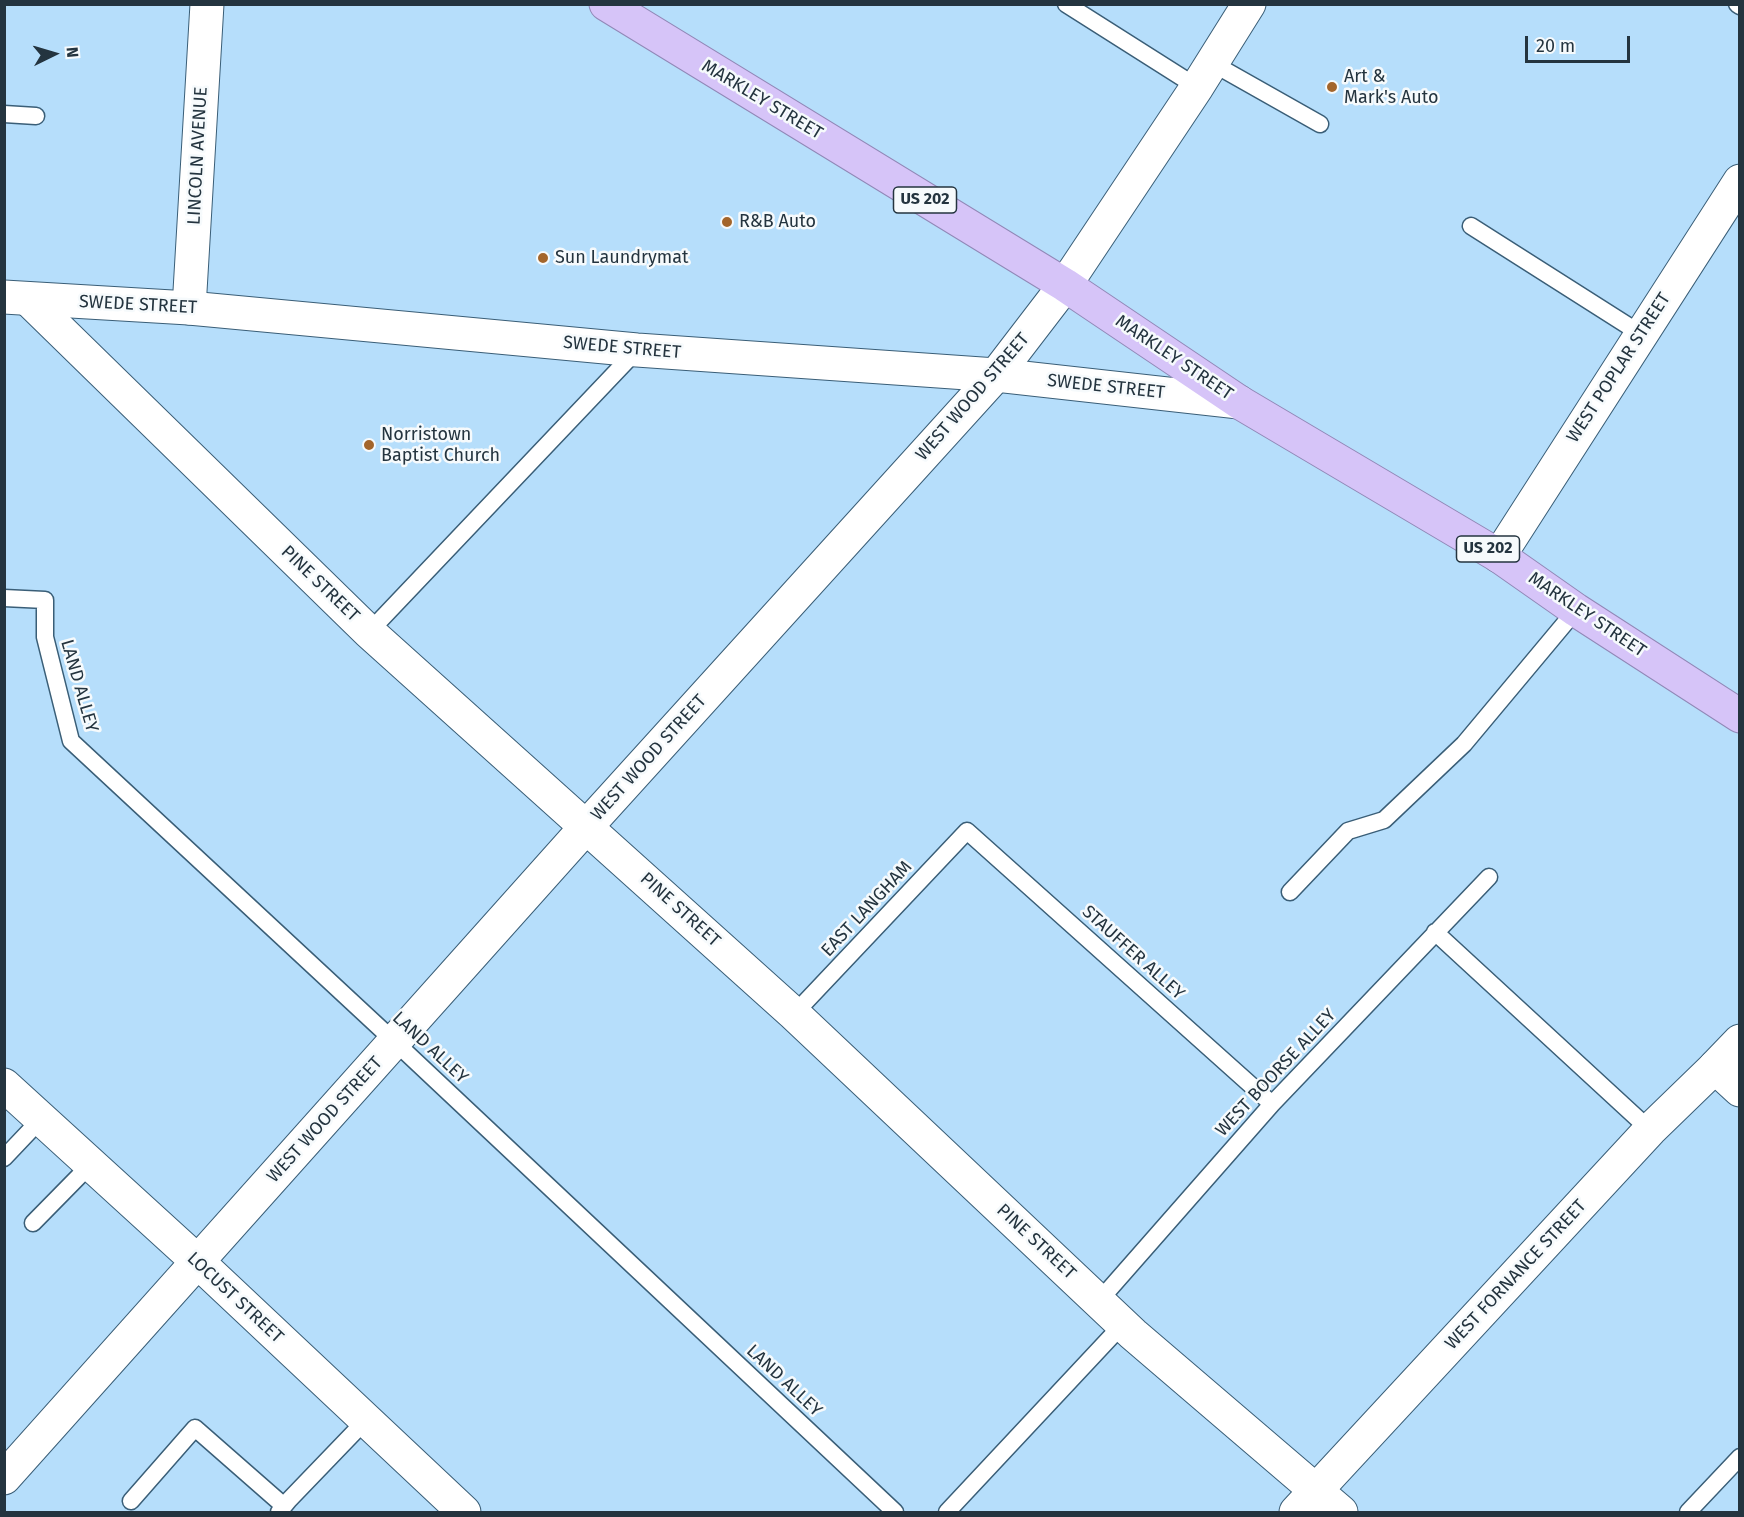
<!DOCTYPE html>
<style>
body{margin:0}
#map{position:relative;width:1744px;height:1517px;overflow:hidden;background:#b6defb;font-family:"Fira Sans",sans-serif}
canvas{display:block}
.frame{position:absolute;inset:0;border:6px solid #24343f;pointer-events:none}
.north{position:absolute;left:24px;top:24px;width:60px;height:60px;-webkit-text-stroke:4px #f6fafc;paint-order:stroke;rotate:85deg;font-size:16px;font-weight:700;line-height:24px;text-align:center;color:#24343f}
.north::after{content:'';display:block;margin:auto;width:21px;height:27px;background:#24343f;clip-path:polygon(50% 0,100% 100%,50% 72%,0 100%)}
.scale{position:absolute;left:1525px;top:36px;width:105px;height:27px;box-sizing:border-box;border:3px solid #24343f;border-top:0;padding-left:8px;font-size:18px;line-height:21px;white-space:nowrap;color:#24343f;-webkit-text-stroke:4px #f6fafc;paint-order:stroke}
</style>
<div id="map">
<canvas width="1744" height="1517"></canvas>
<div class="frame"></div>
<div class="north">N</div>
<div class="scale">20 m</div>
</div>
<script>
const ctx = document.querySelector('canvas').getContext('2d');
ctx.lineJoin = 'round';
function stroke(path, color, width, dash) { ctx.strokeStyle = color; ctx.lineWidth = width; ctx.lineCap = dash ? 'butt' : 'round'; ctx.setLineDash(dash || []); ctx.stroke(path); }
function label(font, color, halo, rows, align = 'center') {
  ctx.font = font + ' "Fira Sans",sans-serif'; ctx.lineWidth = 5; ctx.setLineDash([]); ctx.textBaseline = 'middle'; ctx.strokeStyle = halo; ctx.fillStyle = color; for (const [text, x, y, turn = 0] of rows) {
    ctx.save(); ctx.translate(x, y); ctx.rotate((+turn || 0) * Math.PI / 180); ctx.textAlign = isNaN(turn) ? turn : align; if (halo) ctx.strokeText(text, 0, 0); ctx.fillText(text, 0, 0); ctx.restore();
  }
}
const service = new Path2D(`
 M1066 4 1197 87
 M1737 4 1740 6
 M1212 63 1320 124
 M4 114 36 116
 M1471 226 1641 334
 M4 598 45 600V637L71 741 395 1042 895 1512
 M369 632 637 350
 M1290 892 1348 831 1384 820 1464 744 1576 610
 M1435 932 1650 1130
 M794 1014 967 831 1272 1104
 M4 1158 41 1119
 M33 1223 91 1164
 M1099 1301 1272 1104 1489 877
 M131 1501 195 1428 284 1506
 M279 1512 289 1500 366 1420
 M947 1512 1123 1324
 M1688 1512 1740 1457`);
const minor = new Path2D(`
 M28 299 369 632 794 1014 1133 1334 1341 1512
 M189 308 207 4
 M1499 556 1740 181
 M1715 1067 1740 1090
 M4 1085 197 1261 464 1512
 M4 1478 587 826 996 375 1065 285 1197 87 1249 4`);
const tertiary = new Path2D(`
 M4 297 189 308 637 350 996 375 1239 402
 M1296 1512 1650 1130 1715 1067 1740 1041`);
const trunk = new Path2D(`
 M606 4 1065 285 1239 402 1499 556 1576 610 1740 716`);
stroke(service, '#3a5e77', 19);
stroke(minor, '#3a5e77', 35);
stroke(tertiary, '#3a5e77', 35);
stroke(trunk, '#9188b7', 35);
stroke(service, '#fff', 16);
stroke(minor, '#fff', 33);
stroke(tertiary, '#fff', 33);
stroke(trunk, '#d6c4f8', 33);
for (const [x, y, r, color] of [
 [1332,87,6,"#a3652b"],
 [727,222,6,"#a3652b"],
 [543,258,6,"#a3652b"],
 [369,445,6,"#a3652b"]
]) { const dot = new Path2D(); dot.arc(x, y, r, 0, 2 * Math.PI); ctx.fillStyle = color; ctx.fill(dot); stroke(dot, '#f6fafc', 2); }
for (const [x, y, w] of [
 [925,200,63],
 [1488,549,63]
]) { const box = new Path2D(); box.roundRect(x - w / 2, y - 13, w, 26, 4.5); ctx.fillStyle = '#f6fafc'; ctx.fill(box); stroke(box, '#24343f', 1.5); }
label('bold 16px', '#24343f', null, [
 ["US 202",925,200],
 ["US 202",1488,549]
]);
label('18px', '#24343f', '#f6fafc', [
 ["Art &",1344,77],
 ["Mark's Auto",1344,98],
 ["R&B Auto",739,222],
 ["Sun Laundrymat",555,258],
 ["Norristown",381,435],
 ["Baptist Church",381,456]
], 'left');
label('18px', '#24343f', '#f6fafc', [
 ["MARKLEY STREET",762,100,31],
 ["LINCOLN AVENUE",198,156,-87],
 ["SWEDE STREET",138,305,3],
 ["SWEDE STREET",622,348,5],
 ["MARKLEY STREET",1174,358,34],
 ["WEST POPLAR STREET",1619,368,-57],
 ["SWEDE STREET",1106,387,6],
 ["WEST WOOD STREET",973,397,-49],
 ["PINE STREET",320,584,44],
 ["MARKLEY STREET",1587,615,34],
 ["LAND ALLEY",79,686,74],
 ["WEST WOOD STREET",649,758,-48],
 ["EAST LANGHAM",867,909,-47],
 ["PINE STREET",680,910,42],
 ["STAUFFER ALLEY",1133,953,42],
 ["LAND ALLEY",430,1048,43],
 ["WEST BOORSE ALLEY",1276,1073,-47],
 ["WEST WOOD STREET",325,1120,-48],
 ["PINE STREET",1036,1242,43],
 ["WEST FORNANCE STREET",1516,1275,-47],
 ["LOCUST STREET",235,1298,43],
 ["LAND ALLEY",784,1381,43]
]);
</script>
